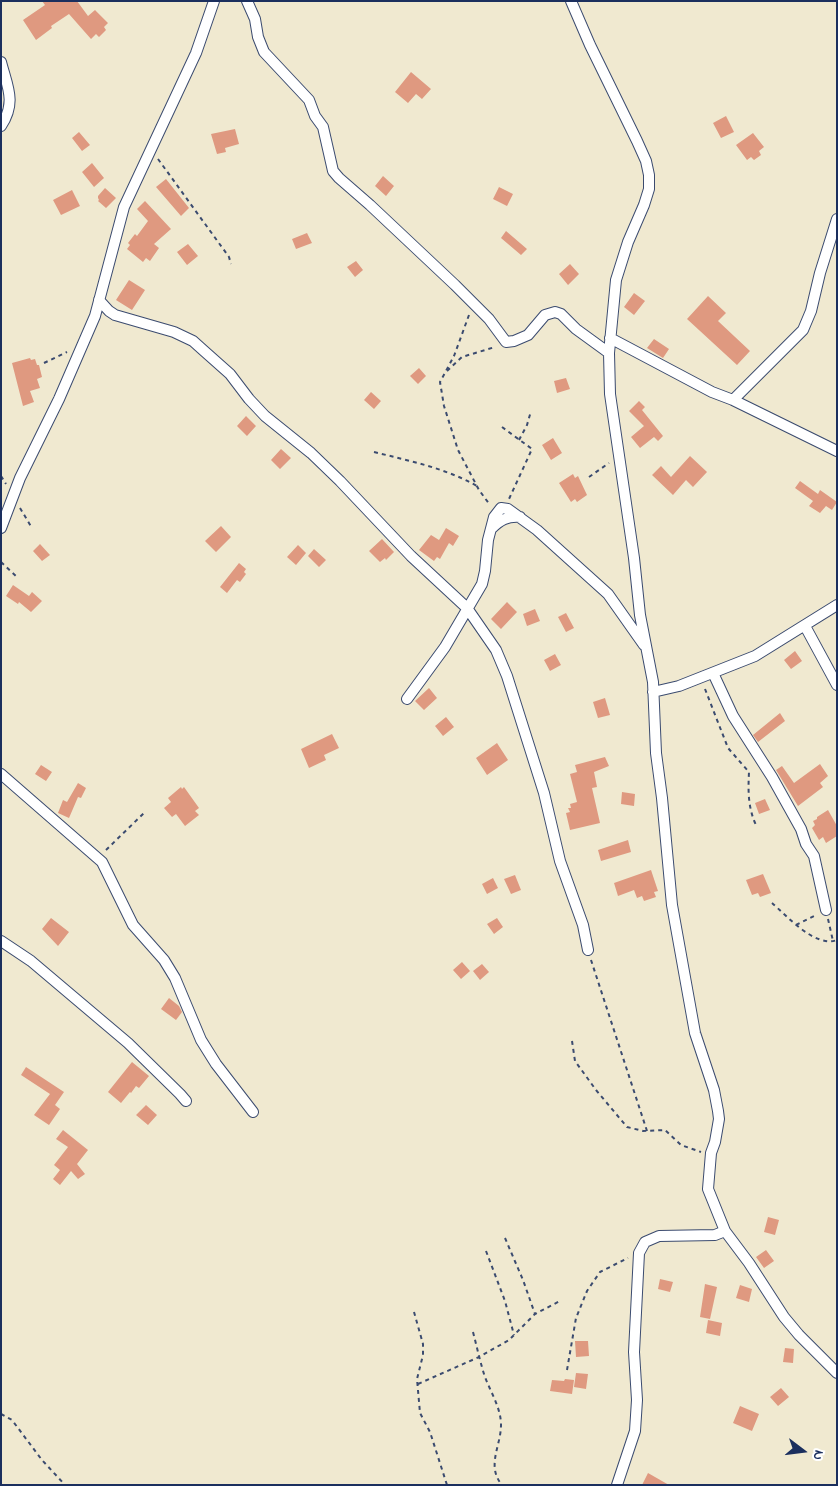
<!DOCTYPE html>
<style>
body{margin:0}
#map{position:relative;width:838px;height:1486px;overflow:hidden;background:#f0e9d0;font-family:"Indie Flower",sans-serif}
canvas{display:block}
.frame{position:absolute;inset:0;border:2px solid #1b2f5e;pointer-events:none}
.north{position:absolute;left:778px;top:1426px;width:50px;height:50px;-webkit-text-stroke:4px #fff;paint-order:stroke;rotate:105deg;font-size:14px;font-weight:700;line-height:20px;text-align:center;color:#1b2f5e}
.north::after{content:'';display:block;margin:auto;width:18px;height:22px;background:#1b2f5e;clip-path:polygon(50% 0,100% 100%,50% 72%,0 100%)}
</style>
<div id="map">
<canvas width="838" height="1486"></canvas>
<div class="frame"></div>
<div class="north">N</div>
</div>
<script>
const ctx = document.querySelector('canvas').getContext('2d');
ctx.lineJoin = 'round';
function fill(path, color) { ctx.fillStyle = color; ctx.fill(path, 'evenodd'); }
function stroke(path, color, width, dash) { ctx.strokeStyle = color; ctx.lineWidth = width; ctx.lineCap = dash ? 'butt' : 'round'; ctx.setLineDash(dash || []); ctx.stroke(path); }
fill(new Path2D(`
 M42 1H77L88 16 95 10 108 23 104 27 106 30 99 37 96 34 91 39 69 14 51 26 52 28 36 40 23 20 45 5Z
 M411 72 431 89 422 99 416 94 408 103 395 92Z
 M726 116 734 132 721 138 713 123Z
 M235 129 239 144 225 148 226 152 217 154 211 134Z
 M79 132 90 145 82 151 72 138Z
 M753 133 764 147 759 151 761 155 754 160 751 157 747 160 736 145Z
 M92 163 104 178 94 187 82 172Z
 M383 176 394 186 386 196 375 186Z
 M166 179 189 208 181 216 156 187Z
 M499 187 513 194 507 206 493 199Z
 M105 188 116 198 106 208 98 201 99 200 98 198V196Z
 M72 190 80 206 61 215 53 200Z
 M145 201 171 229 154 244 159 248 150 261 146 258 143 262 127 249 130 245 128 243 135 234 137 236 148 221 137 209Z
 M506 231 527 249 521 255 501 238Z
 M307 233 312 243 296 249 292 239Z
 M188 244 198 256 187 265 177 252Z
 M356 261 363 270 355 277 347 267Z
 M570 264 579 274 568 285 559 274Z
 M129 280 145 290 132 310 116 300Z
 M634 293 645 301 634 315 624 307Z
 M708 296 726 313 718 321 750 351 737 365 687 319Z
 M654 339 669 349 663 358 647 348Z
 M30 358 31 360 35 359 37 365H39L42 377 37 379 40 388 30 391 34 402 23 406 12 363Z
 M419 368 426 376 418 384 410 376Z
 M566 378 570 389 557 393 554 381Z
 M371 392 381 401 374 409 364 400Z
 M639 401 645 407 642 410 663 436 658 441 654 437 640 448 631 437 644 426 629 411Z
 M246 416 256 426 247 436 237 426Z
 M553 438 562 453 551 460 542 445Z
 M281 449 291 458 280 469 271 460Z
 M690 456 707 472 693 487 686 480 673 495 652 475 661 466 671 477Z
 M573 474 575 478 578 476 587 495 577 502 575 499 571 502 559 483Z
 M800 481 818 494 820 490 837 502 832 510 826 506 820 513 809 506 813 501 795 488Z
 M221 526 231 537 216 552 205 541Z
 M446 528 459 536 453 546 449 543 440 559 437 557 434 561 419 550 431 535 439 540Z
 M382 539 394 552 386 560 385 558 380 562 369 551Z
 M40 544 50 555 42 561 33 551Z
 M298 545 306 553 296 565 287 557Z
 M314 549 326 560 319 567 308 556Z
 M239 563 246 569 244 572 246 574 240 582 237 580 227 593 220 587Z
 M13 585 29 596 32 592 42 601 31 612 19 602 18 604 6 596Z
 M507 602 517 612 501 629 491 619Z
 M535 609 540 621 527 626 523 614Z
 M566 613 574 628 566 632 558 617Z
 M795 651 802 661 791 669 784 660Z
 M555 654 561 665 550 671 544 660Z
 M429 688 437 698 424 710 415 701Z
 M605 698 610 715 598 718 593 702Z
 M780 713 785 721 758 742 753 735Z
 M446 717 454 727 443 736 435 726Z
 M332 734 339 748 324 755 326 760 309 768 301 749Z
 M497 743 508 760 487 775 476 758Z
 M605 757 609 766 594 772 597 787 592 788 600 823 570 830 566 813 570 812 568 808H571L570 804 577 802 570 774 577 772 575 765Z
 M820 764 828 776 820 783 823 787 798 806 776 770 782 766 794 783Z
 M41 765 52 772 46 781 35 774Z
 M78 783 86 788 81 798 78 797 69 818 58 813 63 800 67 802Z
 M181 787 182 789 184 787 199 808 195 811 199 815 185 826 176 814 172 817 164 808 171 802 168 798Z
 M622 792 635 794 634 806 621 804Z
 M765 799 770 810 759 814 755 803Z
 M828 810 837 826V836L826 843 823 837 819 840 812 828 815 825 813 821 817 819V817Z
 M628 840 631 852 601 861 598 850Z
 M651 870 658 891 654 892 656 897 644 901 642 896 637 898 634 890 618 896 614 883Z
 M763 874 771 893 760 897 758 893 752 895 746 880Z
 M515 875 521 890 511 894 504 879Z
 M493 878 498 888 487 894 482 884Z
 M51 918 69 932 58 946 42 929Z
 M497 918 503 927 494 934 487 924Z
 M462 962 470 971 461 979 453 970Z
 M482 964 489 972 480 980 473 971Z
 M169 998 179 1006 182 1012 176 1020 161 1009Z
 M132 1062 149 1076 139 1088 136 1086 131 1093 130 1092 121 1103 108 1092Z
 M26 1067 64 1092 55 1105 60 1109 49 1125 34 1115 50 1094 21 1075Z
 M146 1105 157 1115 148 1125 136 1115Z
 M63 1130 88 1150 77 1164 85 1174 78 1179 71 1171 60 1185 53 1179 60 1170 54 1165 68 1147 56 1139Z
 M768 1217 779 1220 775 1235 764 1232Z
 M766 1250 774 1261 764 1268 756 1257Z
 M660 1279 673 1282 670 1292 658 1289Z
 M705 1284 717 1287 710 1319 700 1317Z
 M740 1285 752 1289 749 1302 736 1298Z
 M708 1320 722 1323 720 1336 706 1333Z
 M575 1341H588L589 1356 576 1357Z
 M785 1348 794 1349 793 1363 783 1362Z
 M576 1373 588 1374 586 1389 574 1387Z
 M565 1379 574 1380 572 1394 550 1391 552 1380 564 1381Z
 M781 1388 789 1397 778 1406 770 1397Z
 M740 1406 759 1414 752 1431 733 1423Z
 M648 1473 669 1485H642Z`), '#df9980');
const street = new Path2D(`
 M247 1 255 19 258 37 264 52 309 100 315 116 323 127 333 171 339 178 370 205 455 285 489 319 506 342 514 341 528 335 545 315 555 312 561 314 576 329 609 353
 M571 1 590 45 637 141 646 161 649 175V189L644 205 628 242 616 280 609 353 610 394 634 558 640 615 653 682 656 753 662 798 672 905 695 1033 714 1090 718 1111 719 1119 715 1142 711 1153 708 1189 725 1231 749 1263 784 1317 799 1335 837 1373
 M1 62C7 86 17 102 1 126
 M99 300 109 311 115 315 174 332 193 341 203 350 230 374 249 399 265 416 311 453 340 481 411 556 467 608 496 650 507 676 544 793 560 861 583 925 588 950
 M610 338 712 392 733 400 803 330 811 311 820 273 837 219
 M733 400 837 451
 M1 528 20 478 59 399 95 316 124 207 196 53 214 1
 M491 529C500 520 507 516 520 517
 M805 626 837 685
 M713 673 733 716 772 777 801 829 806 844 814 856 826 910
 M653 692 679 686 755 656 837 605
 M407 699 445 647 482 584 485 571 488 540 494 517 501 508 508 509 537 530 608 594 644 645
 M1 774 102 862 133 925 164 960 175 978 201 1040 216 1064 253 1112
 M1 941 31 961 128 1043 180 1094 186 1101
 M617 1485 635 1431 637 1400 634 1352 639 1253 645 1242 659 1236 715 1235 725 1231`);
stroke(street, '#3b4b6f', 12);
stroke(new Path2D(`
 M158 159 229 257 231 264
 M469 315 454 356 440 382 444 406 458 450 479 490 490 505
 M44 363 67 352
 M447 371 462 357 495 347
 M502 427 532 449 509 499
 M519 440 527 425 531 411
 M374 452C410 461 445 468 477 486
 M1 476 6 484
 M589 477 609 463
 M20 508 32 528
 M1 562 16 576
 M705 689 728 748 749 772C748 791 748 808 756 825
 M106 850 144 813
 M772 903C787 916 815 948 837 940
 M828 919 833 941
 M796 925 816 915
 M591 960 647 1131
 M572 1041 575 1061 596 1090 627 1127 643 1131 665 1130 681 1145 701 1152
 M505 1238 523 1280 535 1314
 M486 1251 505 1301 514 1335
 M414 1312 423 1344V1355L417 1379 420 1413 430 1432 447 1485
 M473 1332C477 1347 480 1362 485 1377 491 1393 501 1408 501 1425 501 1446 486 1466 502 1485
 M567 1370 576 1318 587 1291 600 1272 628 1258
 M418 1384 479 1357 509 1340 535 1314 560 1301
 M1 1414 12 1420 42 1460 65 1485`), '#3b4b6f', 2, [4, 4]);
stroke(street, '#fff', 10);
</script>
